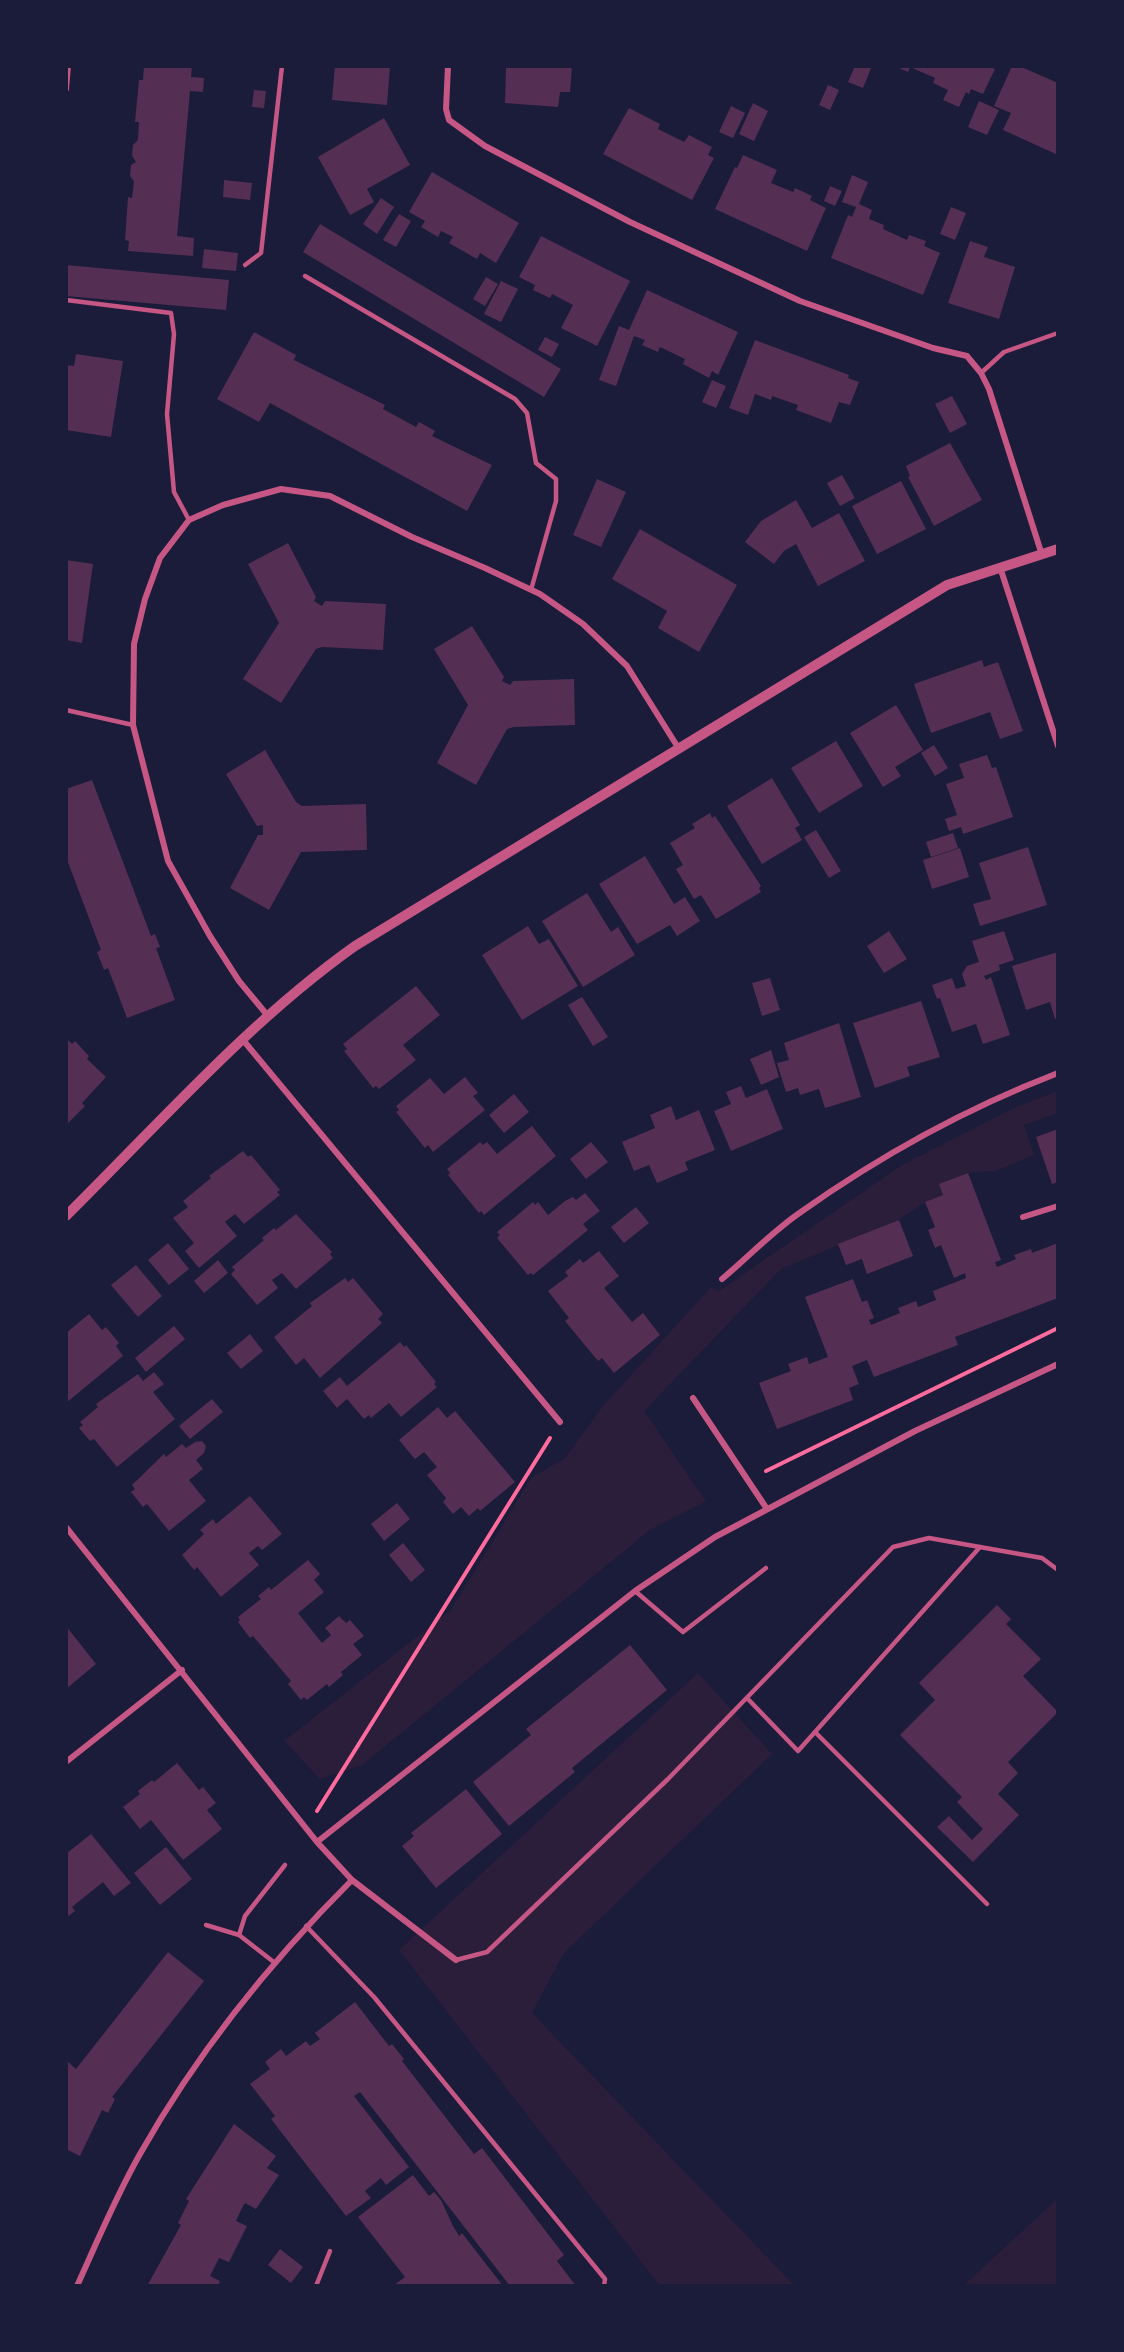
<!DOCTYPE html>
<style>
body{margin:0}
#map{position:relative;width:1124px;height:2352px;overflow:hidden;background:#1b1b3a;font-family:Signika,sans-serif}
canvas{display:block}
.frame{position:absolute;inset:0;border:68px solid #1b1b3a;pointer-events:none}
</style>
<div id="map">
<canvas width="1124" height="2352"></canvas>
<div class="frame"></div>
</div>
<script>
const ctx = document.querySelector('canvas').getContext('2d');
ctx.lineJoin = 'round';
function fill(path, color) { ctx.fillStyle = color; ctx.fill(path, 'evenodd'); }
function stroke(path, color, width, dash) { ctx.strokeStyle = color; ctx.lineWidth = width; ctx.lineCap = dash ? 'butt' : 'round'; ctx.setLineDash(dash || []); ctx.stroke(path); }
fill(new Path2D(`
 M1058 1091V1113L1024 1125 1034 1155 996 1171 968 1173 939 1184 943 1195 925 1202 899 1220 781 1269 644 1411 706 1501 650 1530 362 1765 320 1779 284 1741 451 1610 531 1478 565 1458 603 1406 711 1287 719 1291 902 1165 1016 1107Z
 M698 1673 772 1754 564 1953 532 2013 795 2286H660L399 1950Z
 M1058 2198V2286H963Z`), '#2a1e3b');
fill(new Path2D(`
 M144 66H192L191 77 204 78 203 92 190 91 177 236 194 238 193 256 128 251 129 241 125 240 128 197 132 198 134 181 130 176 131 165 136 162 132 156 133 145 138 140 139 122H135L139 80H143Z
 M335 66H390L387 105 332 100Z
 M506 66H572L570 92H560L558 107 505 103Z
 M855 66H872L863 88 848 82Z
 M895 66H988L995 69 983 94 971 89 969 94 966 92 959 107 943 100 948 90 933 83 935 78 910 67 908 72Z
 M1012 66H1019L1058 83V155L1003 130 1011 113 994 106Z
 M828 85 839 90 830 110 819 105Z
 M254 90 266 91 264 108 252 107Z
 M979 101 999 110 987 135 968 127Z
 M753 103 768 111 754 141 739 134Z
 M731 106 745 113 733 138 719 132Z
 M629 108 660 124 658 129 684 142 689 135 712 147 708 155 714 158 692 200 603 154Z
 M384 118 410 165 367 189 374 202 350 215 318 157Z
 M743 155 777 170 771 183 793 192 795 188 812 196 810 200 826 208 807 251 715 209 735 167 737 168Z
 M432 172 519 223 496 263 480 253 477 259 449 243 453 237 441 231 438 237 421 227 425 221 409 212Z
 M852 175 868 182 859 204 872 210 869 219 884 225 883 229 907 240 909 235 926 241 924 246 940 253 923 295 831 258 848 215 852 217 856 207 842 202Z
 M224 180 252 183 250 200 223 197Z
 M830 186 842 191 835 206 824 201Z
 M381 198 394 207 377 234 363 224Z
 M951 207 966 213 955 240 940 234Z
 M399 214 411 221 396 247 383 240Z
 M320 224 561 369 544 397 303 252Z
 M541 236 630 281 597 346 561 328 573 305 552 294 550 298 533 290 535 285 519 277Z
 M970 241 988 247 984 257 1015 267 999 319 948 303Z
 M204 249 238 253 236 271 202 268Z
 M66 265 229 280 226 310 66 296Z
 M486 277 498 284 485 306 473 299Z
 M501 281 518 289 501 322 484 314Z
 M647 290 738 332 718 375 712 371 709 378 683 364 685 359 660 347 658 352 642 345 645 340 634 336 616 386 599 380 619 326 629 330Z
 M254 332 296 355 294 360 385 405 383 409 416 427 419 422 435 431 432 436 492 465 467 511 270 403 259 422 217 399Z
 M545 337 559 344 552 357 538 350Z
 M755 340 849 375 848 378 859 382 850 405 839 402 831 423 796 410 798 405 772 396 771 400 755 394 748 415 729 408Z
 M76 354 123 361 111 437 66 430V365L74 366Z
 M712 380 726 386 716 408 702 402Z
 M952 396 967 424 950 433 935 404Z
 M950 443 982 500 934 526 908 477 910 476 906 466Z
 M842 475 855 498 840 506 827 483Z
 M597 479 626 492 601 547 573 535Z
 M901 481 926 529 877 554 852 506Z
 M796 500 812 528 839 513 865 561 818 586 796 544 784 551 774 564 745 542 761 521Z
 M640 529 737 585 699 652 658 628 667 611 612 579Z
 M288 543 316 597 314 601 322 606 325 601 386 604 383 650 322 647 316 649 281 703 243 679 279 623 248 564Z
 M66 560 93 564 82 643 66 640Z
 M472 626 504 677 502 681 510 685 513 681 574 679 575 725 514 727 507 729 476 785 437 763 468 705 434 649Z
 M982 660 984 667 998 662 1023 731 1000 739 990 712 931 733 914 684Z
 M896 705 923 750 895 767 901 776 883 787 850 733Z
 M836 741 863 786 819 813 791 768Z
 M934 745 948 768 935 776 921 753Z
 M265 750 296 802 302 806 366 804 367 850 301 852 269 910 230 888 258 835H263V825L257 826 226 774Z
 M987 755 992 768 996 767 1013 817 963 834 961 827 949 831 945 819 957 815 946 784 964 778 959 764Z
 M772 778 800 825 795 828 802 840 762 864 727 806Z
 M92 780 151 936 155 934 160 947 156 948 175 1000 127 1018 108 968 104 970 97 952 101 950 66 857V789Z
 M710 813 712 818 715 816 761 886 759 888 761 892 716 919 701 895 694 899 676 869 683 865 670 843 695 828 692 824Z
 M816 830 841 871 829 878 804 837Z
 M953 833 958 848 931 857 926 842Z
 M1028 847 1047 905 980 926 973 904 991 899 979 863Z
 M960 848 969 877 932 889 923 860Z
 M645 856 674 904 685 897 700 921 677 936 670 925 637 944 599 884Z
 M587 893 611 932 618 927 635 955 583 987 542 921Z
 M528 926 539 944 549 939 578 986 522 1020 482 955Z
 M889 931 907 959 884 973 867 946Z
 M1004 931 1014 960 999 965 1000 970 984 976 986 980 991 977 1010 1035 983 1044 976 1024 952 1032 940 998 937 999 932 985 952 978 956 989 966 986 962 974 967 966 979 962 972 941Z
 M1058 952V1018L1055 1019 1050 1002 1026 1010 1012 966Z
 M770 978 780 1010 762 1016 752 983Z
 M416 986 440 1015 403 1045 416 1060 379 1089 376 1086 373 1088 344 1051 347 1049 343 1044Z
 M582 997 608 1037 593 1046 568 1005Z
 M921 1001 940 1057 907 1067 910 1076 875 1088 853 1023Z
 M839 1023 861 1097 825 1108 819 1089 800 1095 798 1088 786 1092 777 1063 789 1060 784 1043Z
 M66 1038 72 1044 75 1041 89 1056 87 1059 106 1077 82 1103 85 1106 66 1125Z
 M771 1050 779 1077 761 1085 750 1059Z
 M465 1077 478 1093 473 1096 485 1110 433 1152 428 1145 425 1148 396 1112 399 1110 396 1106 430 1078 444 1094Z
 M741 1086 746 1098 767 1089 783 1129 731 1151 714 1111 731 1104 726 1092Z
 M514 1094 529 1112 504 1133 489 1115Z
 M671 1106 676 1120 699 1110 715 1150 685 1162 688 1170 657 1183 649 1165 634 1171 622 1142 655 1128 650 1115Z
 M532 1126 556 1156 484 1215 481 1211 479 1213 448 1175 450 1173 447 1169 480 1142 483 1145 487 1142 497 1154Z
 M1058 1129V1182L1052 1184 1036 1137Z
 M591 1142 608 1162 586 1179 570 1159Z
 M243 1151 248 1157 251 1155 280 1190 277 1192 280 1195 244 1224 235 1214 225 1222 237 1236 199 1268 185 1251 194 1243 173 1218 188 1207 183 1201 211 1178 209 1176Z
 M968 1173 1001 1260 995 1262 997 1267 1016 1259 1014 1255 1031 1249 1032 1253 1058 1243V1298L955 1337 958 1345 874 1377 867 1360 852 1366 859 1384 849 1388 853 1400 777 1429 759 1383 791 1371 788 1364 807 1357 809 1364 828 1357 805 1297 853 1279 862 1302 867 1300 874 1318 869 1320 871 1325 900 1313 898 1308 916 1301 918 1307 936 1300 933 1291 966 1278 965 1273 954 1278 941 1245 935 1248 928 1230 935 1227 925 1202 943 1195 939 1184Z
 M585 1193 600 1211 583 1224 588 1230 533 1275 531 1273 528 1275 497 1238 500 1235 497 1232 533 1202 535 1205 538 1202 548 1215 565 1201 573 1197 576 1200Z
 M636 1207 649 1223 624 1243 611 1227Z
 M296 1214 332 1252 330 1254 333 1258 296 1289 282 1273 272 1280 278 1288 257 1305 231 1274 235 1270 232 1267 264 1240 262 1238 274 1228 276 1230Z
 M899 1220 913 1256 867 1274 862 1259 846 1265 838 1244Z
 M168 1243 189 1269 169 1285 148 1260Z
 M599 1251 619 1276 604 1288 632 1322 643 1313 660 1335 614 1373 602 1358 598 1361 565 1321 569 1318 548 1291 568 1276 565 1272 580 1259 583 1263Z
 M218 1260 228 1273 204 1293 194 1281Z
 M136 1265 162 1296 138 1317 111 1285Z
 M345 1278 348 1282 353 1278 383 1314 378 1319 382 1323 320 1378 304 1358 296 1365 274 1337 312 1306 310 1303Z
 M89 1314 102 1330 106 1327 119 1343 116 1346 123 1356 66 1403V1333Z
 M174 1326 185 1339 146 1372 135 1358Z
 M250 1334 263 1351 241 1369 227 1353Z
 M400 1342 404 1347 406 1345 436 1382 434 1384 437 1387 401 1417 389 1403 371 1418 369 1415 364 1419 347 1399 337 1408 323 1391 340 1377 347 1386Z
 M154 1372 164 1384 153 1392 175 1419 117 1467 94 1439 90 1441 79 1428 83 1425 80 1422 98 1407 96 1404 138 1374 143 1381Z
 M212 1399 223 1412 190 1439 179 1426Z
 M438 1407 447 1418 455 1411 515 1482 480 1511 478 1508 469 1516 461 1507 453 1514 443 1502 446 1498 427 1475 437 1467 424 1452 415 1459 399 1440Z
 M202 1441 206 1446 204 1453 196 1460 203 1469 189 1480 206 1501 169 1531 147 1504 143 1507 131 1492 135 1489 132 1485 164 1454 166 1457 182 1444 186 1448 195 1442Z
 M250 1496 282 1534 262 1550 258 1546 249 1553 259 1565 221 1597 197 1567 194 1570 182 1555 204 1534 200 1530 213 1519 216 1524Z
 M397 1503 410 1519 384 1541 371 1524Z
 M403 1543 425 1570 411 1582 389 1555Z
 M308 1560 320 1574 314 1580 324 1592 298 1613 322 1643 331 1635 325 1628 339 1616 346 1623 350 1620 364 1636 353 1644 362 1655 341 1672 343 1675 329 1687 327 1684 307 1700 304 1697 301 1700 288 1684 291 1681 253 1636 250 1638 238 1622 240 1620 238 1617 261 1599 258 1596 269 1587 271 1590Z
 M997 1605 1011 1619 1006 1624 1041 1659 1023 1676 1058 1712 1008 1762 1018 1773 998 1794 1019 1815 973 1862 937 1827 949 1816 972 1840 983 1829 957 1802 962 1797 900 1735 935 1700 919 1683Z
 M66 1626 96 1664 66 1689Z
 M630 1645 667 1690 572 1768 575 1772 509 1826 473 1782 531 1735 526 1729Z
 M177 1763 199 1790 203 1787 216 1803 207 1810 222 1829 183 1860 151 1820 140 1829 123 1807 140 1794 138 1791 152 1780 154 1782Z
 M466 1789 502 1834 436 1888 402 1846 414 1836 411 1833Z
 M91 1834 131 1883 114 1896 103 1882 72 1907 75 1911 66 1918V1854Z
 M166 1847 192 1879 160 1905 134 1873Z
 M168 1952 204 1981 112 2097 115 2099 108 2113 102 2110 80 2156 66 2149V2060L76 2069Z
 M355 2002 389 2046 392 2044 404 2059 402 2061 474 2154 482 2148 564 2255 557 2261 576 2286H510L360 2092 354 2096 409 2167 386 2185 381 2178 365 2191 371 2198 346 2216 271 2119 275 2116 250 2084 270 2069 265 2062 281 2049 286 2056 306 2041 310 2046 320 2039 315 2033Z
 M234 2124 276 2156 267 2168 279 2175 256 2209 245 2203 241 2210 236 2221 247 2226 229 2262 219 2258 210 2276 220 2281 218 2286H147L181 2225 178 2223 189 2201 186 2199Z
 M413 2175 429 2196 434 2192 441 2200 453 2226 459 2236 462 2233 503 2286H393L405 2277 358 2217Z
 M280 2249 303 2267 291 2283 268 2265Z`), '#542f53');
stroke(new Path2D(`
 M766 1471 1058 1328
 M317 1811 550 1438`), '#ff6b9d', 4);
stroke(new Path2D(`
 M245 265 261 253 282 66
 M305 276 515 399 527 413 536 463 556 479V501L531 590
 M66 300 171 313 174 334 167 414 174 492 189 520
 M981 373 1004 352 1058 333
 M66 710 133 725
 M635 1591 683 1632 766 1568
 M747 1698 798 1751 980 1547
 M815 1732 987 1904
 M206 1925 239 1935 275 1963
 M306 1926 374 1997 605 2279 604 2286
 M239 1935 245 1916 285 1865
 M456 1960 487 1952 668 1779 893 1547 929 1538 1042 1558 1058 1570
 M316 2286 330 2251`), '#c65784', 4.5);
stroke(new Path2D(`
 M448 66 446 109 449 120 485 146 630 222 800 301 933 348 967 356 981 373 989 389 1042 555
 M66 89 68 66
 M1000 567 1058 746
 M268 1016 239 981 210 936 168 861 133 725 134 644 145 599 160 558 189 520 223 505 281 489 330 496 412 537 485 568 540 594 583 624 627 666 679 749
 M243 1040 560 1422
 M1023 1217 1058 1206
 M722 1279C747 1258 771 1233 798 1214 878 1157 967 1108 1058 1073
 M693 1398 767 1509
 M66 1527 317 1842 352 1880 456 1960
 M66 1762 182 1670
 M317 1842 635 1591 715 1537 915 1431 1058 1364
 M77 2286C97 2242 116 2196 140 2154 197 2053 270 1962 352 1880`), '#c65784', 6);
stroke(new Path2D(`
 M66 1216C159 1124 248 1022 355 946L947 585 1058 549`), '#c65784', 10);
</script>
